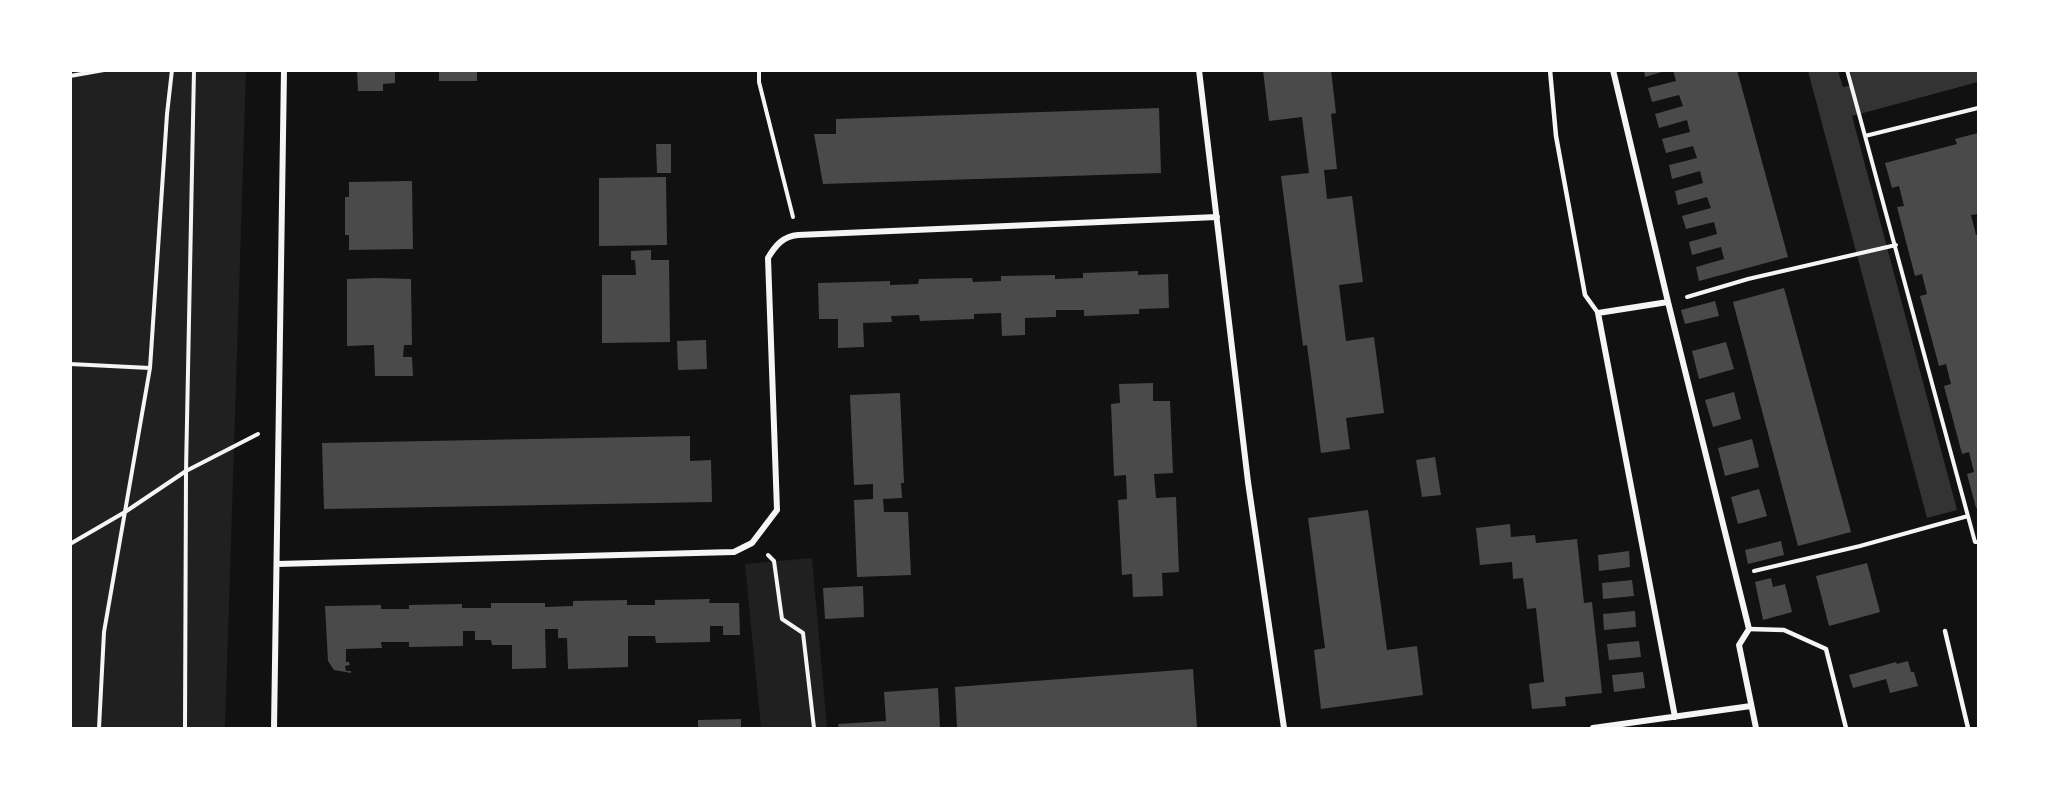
<!DOCTYPE html>
<style>
body{margin:0}
#map{position:relative;width:2049px;height:799px;overflow:hidden;background:#111;font-family:Manrope,sans-serif}
canvas{display:block}
.frame{position:absolute;inset:0;border:72px solid #fff;pointer-events:none}
</style>
<div id="map">
<canvas width="2049" height="799"></canvas>
<div class="frame"></div>
</div>
<script>
const ctx = document.querySelector('canvas').getContext('2d');
ctx.lineJoin = 'round';
function fill(path, color) { ctx.fillStyle = color; ctx.fill(path, 'evenodd'); }
function stroke(path, color, width, dash) { ctx.strokeStyle = color; ctx.lineWidth = width; ctx.lineCap = dash ? 'butt' : 'round'; ctx.setLineDash(dash || []); ctx.stroke(path); }
fill(new Path2D(`
 M70 71H246L225 728H71Z
 M812 558 827 728H761L745 564Z`), '#202020');
fill(new Path2D(`
 M1808 71H1838L1843 87 1853 85 1850 71H1978V82L1852 116 1957 510 1927 518Z`), '#333');
fill(new Path2D(`
 M357 70H395V83L383 84V91H358Z
 M439 70H477V81H439Z
 M1263 70H1331L1336 113 1331 114 1337 169 1324 170 1327 199 1352 196 1363 282 1339 285 1346 341 1374 337 1384 413 1346 418 1350 449 1321 453 1307 345 1303 346 1281 176 1309 173 1302 117 1269 121Z
 M1644 70H1665V71L1645 77Z
 M1673 70H1737L1788 257 1699 281 1696 267 1724 259 1721 247 1692 255 1689 242 1717 234 1714 222 1686 229 1682 216 1711 208 1707 197 1678 205 1675 191 1703 183 1700 171 1672 179 1669 165 1697 158 1693 146 1666 153 1662 139 1690 132 1687 120 1659 128 1655 114 1683 106 1679 95 1652 102 1648 88 1676 81Z
 M1159 108 1161 173 823 184 814 134H836V119Z
 M1978 133V214L1971 215 1976 235H1978V508H1976L1967 474 1974 472 1969 452 1962 454 1944 386 1951 384 1946 364 1939 366 1920 296 1927 294 1922 274 1915 276 1897 207 1904 206 1899 186 1892 188 1885 163 1957 144 1955 139Z
 M656 144H671V173H657Z
 M666 177 667 245 599 246V178Z
 M412 181 413 249 349 250V235H345V197H349V182Z
 M651 250V260H669L670 342 602 343V275H636L635 260H631V251Z
 M1138 271V275L1168 274 1169 308 1139 309V314L1084 316V310H1056V317L1025 318V335L1002 336 1001 313 974 314V319L920 321 919 315 891 316 892 322 863 323 864 347 838 348V319H819L818 283 890 281V285L918 284 919 279 972 278 973 282 1001 281V276L1055 275V279L1083 278V273Z
 M377 278 411 279 412 345H404L403 357H412L413 376H375L374 345 347 346V279Z
 M1784 288 1851 532 1798 546 1733 302Z
 M1715 301 1719 316 1685 324 1681 310Z
 M706 340 707 369 678 370 677 341Z
 M1726 342 1734 369 1699 379 1692 351Z
 M1153 383V401H1170L1173 473 1154 474 1156 498 1176 497 1179 572 1162 573 1163 596 1133 597 1132 574 1122 575 1118 500 1127 499 1126 475 1114 476 1111 404 1120 403 1119 384Z
 M1734 392 1741 419 1713 427 1705 400Z
 M900 393 904 483H901L902 498 883 499 884 512H908L911 575 857 577 854 500 873 499V484L854 485 850 395Z
 M690 436V461L711 460 712 502 324 509 322 443Z
 M1752 439 1759 467 1725 476 1718 448Z
 M1435 457 1441 495 1422 497 1416 460Z
 M1759 489 1767 516 1738 524 1731 497Z
 M1368 510 1387 650 1417 646 1423 695 1321 709 1314 650 1325 648 1308 518Z
 M1510 524 1511 537 1535 535 1536 543 1577 539 1584 603 1592 602 1602 693 1565 697 1566 706 1532 709 1529 684 1544 682 1536 608 1527 609 1523 578 1513 579 1512 562 1480 565 1476 528Z
 M1781 541 1784 555 1748 564 1745 550Z
 M1629 551 1630 567 1599 571 1598 555Z
 M1867 563 1880 612 1829 626 1816 576Z
 M1771 578 1773 587 1785 584 1792 612 1763 620 1755 582Z
 M1632 580 1634 596 1603 599 1602 583Z
 M863 586 864 617 825 619 823 588Z
 M710 599 709 603H739L740 635H723V626H710V642L656 643 655 636H628V667L568 669 567 638H558V629H545L546 668 512 669V645H492L491 640H475V631H463V646L409 647V642H381L382 648 346 649V662H349L350 665 345 666 346 671H351V673L334 670 328 661 325 606 381 605V609H409V605L462 604V608H491V603H545V607L573 606V601L627 600V605H655V600Z
 M1635 611 1636 627 1604 630 1603 614Z
 M1639 641 1641 657 1609 660 1607 644Z
 M1908 661 1911 672H1914L1918 686 1890 693 1886 679 1853 688 1849 675 1896 662 1897 664Z
 M1193 669 1197 728H957L955 687Z
 M1643 672 1645 688 1614 692 1612 675Z
 M938 688 940 728H839L838 724 886 721 884 692Z
 M741 719V728H698V720Z`), '#4a4a4a');
stroke(new Path2D(`
 M759 70V82L793 217
 M1847 70 1865 136
 M70 76 104 70
 M1978 108 1865 136 1975 542H1978
 M1687 297 1748 279 1896 245
 M70 364 150 368
 M70 544 125 512 186 471 258 434
 M768 555 774 561 782 619 803 633 814 728
 M1754 571 1860 546 1968 516
 M99 728 104 632 150 368 167 114 172 70
 M185 728 186 471 194 70`), '#f5f5f5', 4);
stroke(new Path2D(`
 M1550 70 1556 136 1585 295 1598 313
 M1749 629 1784 630 1826 649 1846 728
 M1945 631 1968 728`), '#f5f5f5', 4.5);
stroke(new Path2D(`
 M1199 70 1248 482 1284 728
 M1613 70 1668 302 1749 629 1739 645 1756 728
 M1668 302 1598 313 1675 717
 M277 564 734 552 752 543 777 510 768 258C775 246 783 236 798 235L1217 217
 M274 728 284 70
 M1593 728 1751 706`), '#f5f5f5', 6);
</script>
